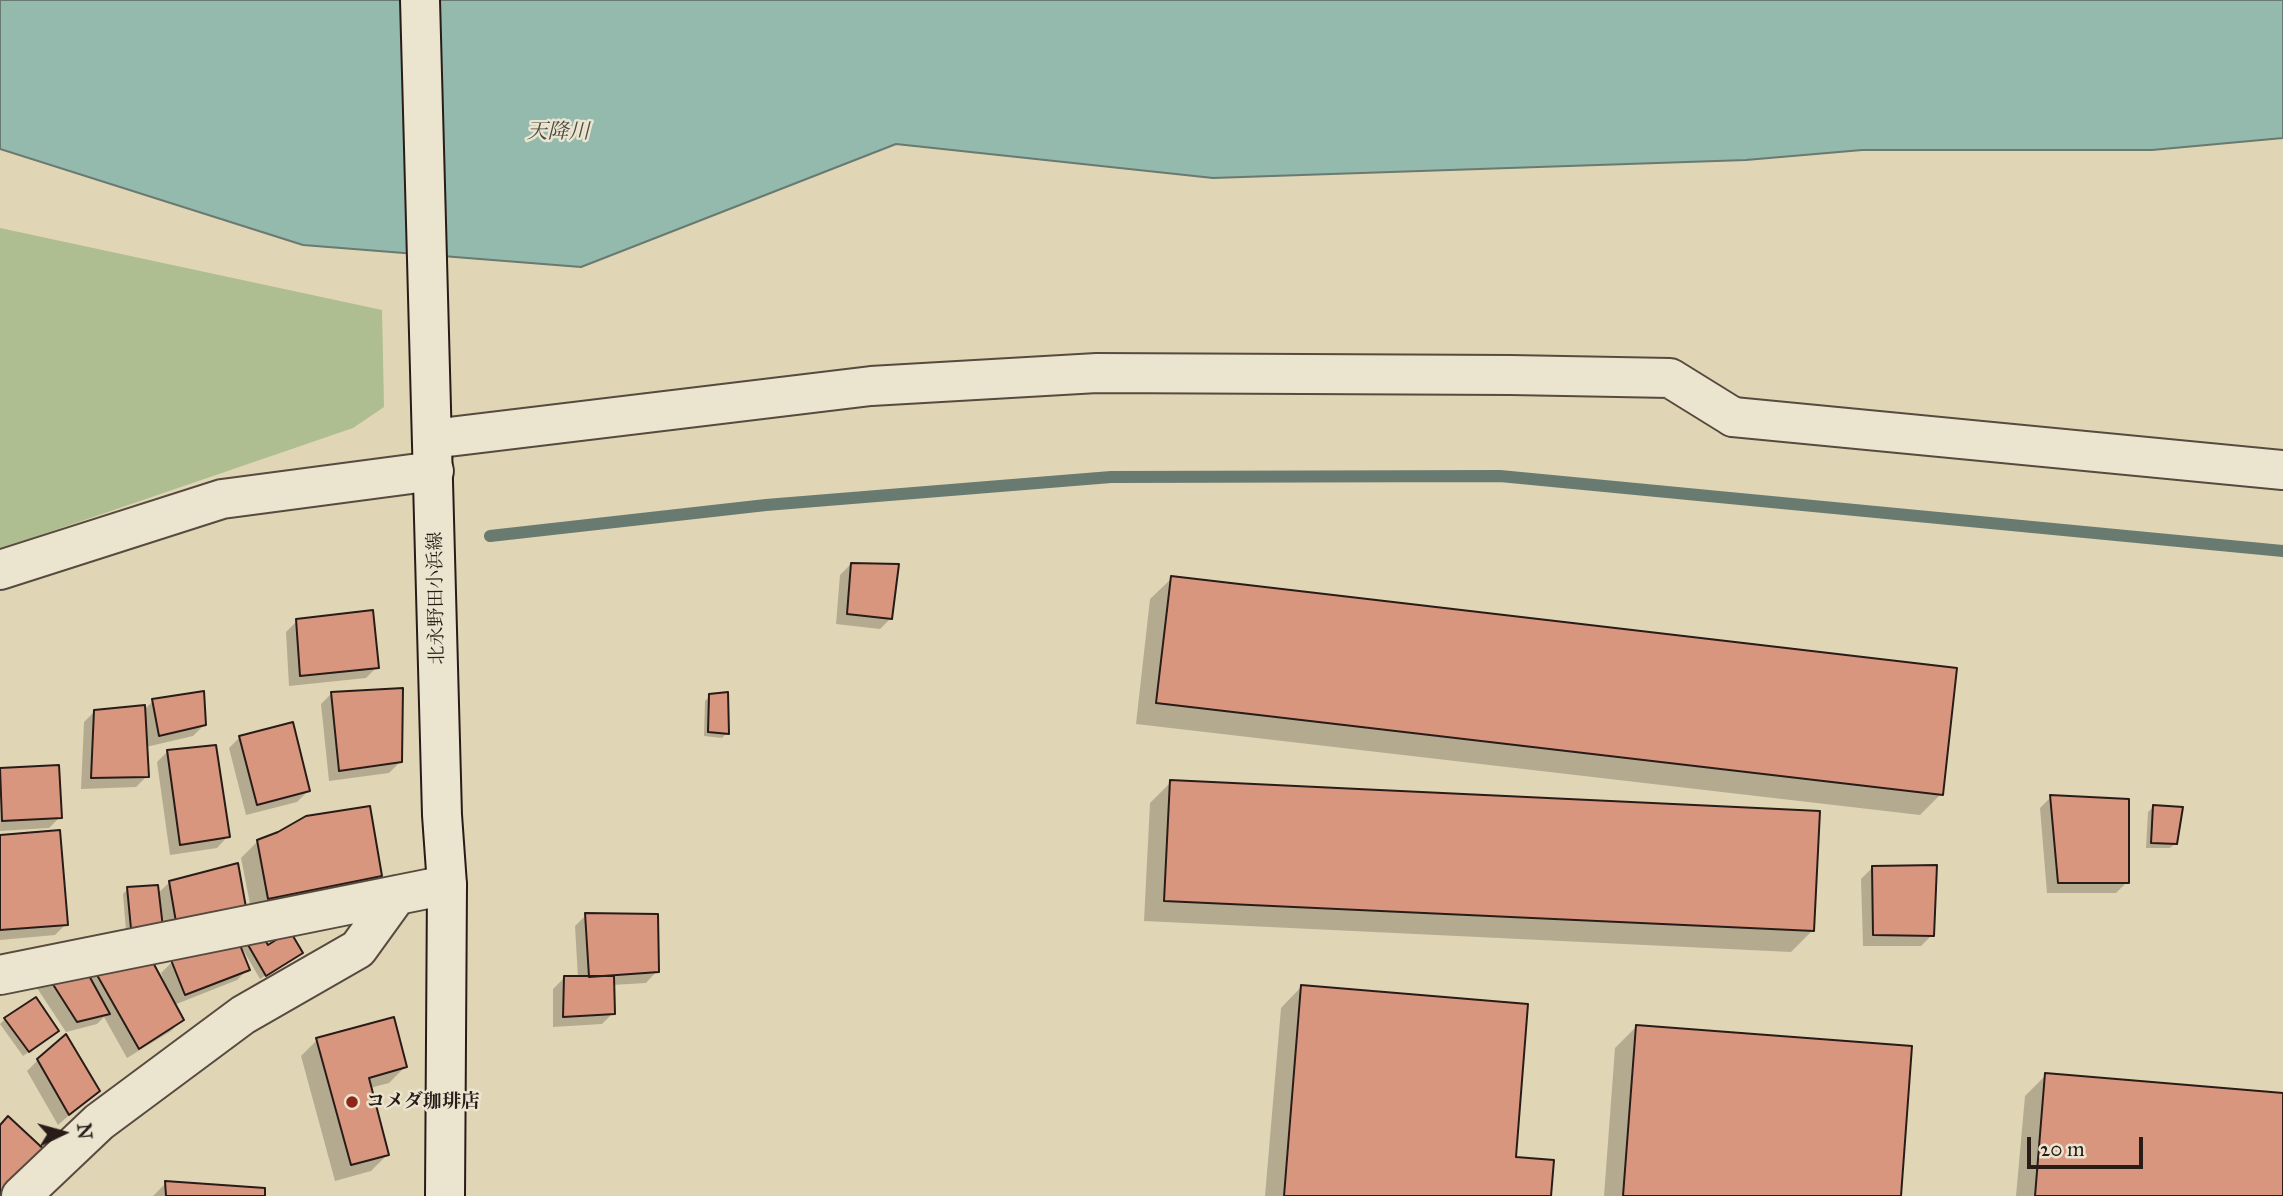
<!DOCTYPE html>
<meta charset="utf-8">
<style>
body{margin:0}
#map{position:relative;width:2283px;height:1196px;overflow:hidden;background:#e0d5b5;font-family:"IM FELL Great Primer",serif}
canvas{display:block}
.north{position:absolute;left:28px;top:1098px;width:70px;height:70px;-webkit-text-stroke:5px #ebe4cf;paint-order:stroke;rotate:85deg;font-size:19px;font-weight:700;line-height:28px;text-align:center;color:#291c18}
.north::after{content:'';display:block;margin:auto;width:24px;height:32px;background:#291c18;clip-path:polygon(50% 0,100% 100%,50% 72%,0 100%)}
.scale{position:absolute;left:2027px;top:1137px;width:116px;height:32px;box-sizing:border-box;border:4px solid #291c18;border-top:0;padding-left:9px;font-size:21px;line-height:24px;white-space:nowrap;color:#291c18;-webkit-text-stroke:5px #ebe4cf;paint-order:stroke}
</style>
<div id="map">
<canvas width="2283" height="1196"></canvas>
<div class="north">N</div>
<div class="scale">20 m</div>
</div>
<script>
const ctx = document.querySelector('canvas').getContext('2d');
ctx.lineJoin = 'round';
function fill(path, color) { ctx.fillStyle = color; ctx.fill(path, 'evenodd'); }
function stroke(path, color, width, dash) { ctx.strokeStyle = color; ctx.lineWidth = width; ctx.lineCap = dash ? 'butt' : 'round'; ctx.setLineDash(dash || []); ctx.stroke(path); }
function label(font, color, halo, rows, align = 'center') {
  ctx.font = font + ' "IM FELL Great Primer","Noto Serif JP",serif'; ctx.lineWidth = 5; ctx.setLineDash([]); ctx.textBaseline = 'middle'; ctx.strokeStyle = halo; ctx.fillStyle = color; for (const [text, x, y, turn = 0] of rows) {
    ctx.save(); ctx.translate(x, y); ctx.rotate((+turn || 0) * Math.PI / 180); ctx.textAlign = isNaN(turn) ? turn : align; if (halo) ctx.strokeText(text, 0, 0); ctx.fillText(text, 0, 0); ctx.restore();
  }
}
fill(new Path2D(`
 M0 228 382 310 384 407 353 428 0 549Z`), '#aebe91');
const water = new Path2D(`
 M0 0H2283V138L2152 150H1862L1746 160 1213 178 896 144 581 267 303 245 0 149Z`);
fill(water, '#94b9ad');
stroke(water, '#697a71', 2);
fill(new Path2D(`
 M851 564 891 618 880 629 836 624 840 575Z
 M1172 578 1941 794 1920 815 1136 724 1150 599Z
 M297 621 377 667 366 678 289 686 286 632Z
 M332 693 400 762 389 773 329 781 321 704Z
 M710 696 727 733 722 738 704 736 705 701Z
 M153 701 204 725 193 736 146 747 147 776 136 787 81 789 84 722 95 711H143Z
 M240 737 308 791 297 802 246 815 229 748Z
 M168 751 228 836 217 848 170 855 157 762Z
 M1 769 60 817 49 828 0 831Z
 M1171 782 1812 931 1791 952 1144 921 1150 803Z
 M2051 797 2127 882 2116 893H2047L2040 808Z
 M2153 807 2176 843 2170 848H2146L2148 812Z
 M278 833 380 875 364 892 252 914 241 858 258 841Z
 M0 836 66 924 55 935 0 940Z
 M236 865 167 938 163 918 127 943 123 894 128 889 157 894 170 882Z
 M1872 868 1932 935 1921 946H1863L1861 879Z
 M586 915 657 971 646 983 612 985 613 1013 602 1024 553 1027V989L564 978H578L575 926Z
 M245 940 268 947 301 953 260 979 242 948 240 949 248 969 237 980 174 1005 182 1020 171 1031 127 1058 104 1017 97 1024 66 1032 37 988 48 977 94 970 163 985 165 984 161 973 172 962Z
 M1302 986 1514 1158 1550 1196H1265L1281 1008Z
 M5 1019 51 1036 23 1056 0 1024Z
 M1636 1027 1899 1196H1604L1615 1048Z
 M317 1040 405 1067 389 1083 370 1088 388 1154 371 1171 335 1181 301 1056Z
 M38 1060 97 1091 58 1125 27 1071Z
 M2046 1075 2283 1095V1196H2016L2025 1096Z
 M166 1183 264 1196H153Z`), '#0003');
stroke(new Path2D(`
 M490 536 766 505 1111 477 1500 476 2283 551`), '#697a71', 12);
const building = new Path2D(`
 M851 563 899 564 892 619 847 614Z
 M1171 576 1957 668 1943 795 1156 703Z
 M373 610 379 668 300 676 296 619Z
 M403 688 402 762 339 771 331 692Z
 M204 691 206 725 159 736 152 699Z
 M728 692 729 734 708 732 709 694Z
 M145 705 149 777 91 778 94 710Z
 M293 722 310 791 257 805 239 736Z
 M216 745 230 837 180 845 167 750Z
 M59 765 62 818 2 821 0 768Z
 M1170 780 1820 811 1814 931 1164 901Z
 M2050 795 2129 799V883H2058Z
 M2153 805 2183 807 2177 844 2151 843Z
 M370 806 382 876 268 899 257 840 278 832 306 816Z
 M60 830 68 925 0 930V835Z
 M238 863 247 913 177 928 169 881Z
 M1937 865 1934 936 1873 935 1872 866Z
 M158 885 164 936 132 939 127 887Z
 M585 913 658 914 659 972 589 977Z
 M259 930 268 945 290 931 303 953 266 976 244 938Z
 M236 935 250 970 185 995 171 960Z
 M150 957 184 1020 139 1049 93 968Z
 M87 972 110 1014 77 1022 47 975Z
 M564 976H614L615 1014 563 1017Z
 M1301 985 1528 1004 1516 1157 1554 1160 1551 1196H1284Z
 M36 997 59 1031 29 1052 4 1018Z
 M394 1017 407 1067 369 1078 389 1155 351 1165 316 1038Z
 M1636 1025 1912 1046 1901 1196H1623Z
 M66 1034 100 1091 69 1115 37 1059Z
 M2045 1073 2283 1093V1196H2035Z
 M8 1116 50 1155 4 1196H0V1125Z
 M165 1181 265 1188V1196H166Z`);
fill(building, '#d9967f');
stroke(building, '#291c18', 2);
const minor = new Path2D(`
 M432 439 871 386 1097 373 1511 375 1670 378 1733 417
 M0 975 447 885
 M21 1196 99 1122 243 1015 358 949 397 895`);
const tertiary = new Path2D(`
 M1733 417 2283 470
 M0 570 222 499 434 471`);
const secondary = new Path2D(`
 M420 0 442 815 447 885 445 1196`);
stroke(minor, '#574a3f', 42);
stroke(tertiary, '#574a3f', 42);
stroke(secondary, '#291c18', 42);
stroke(minor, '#ebe4cf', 38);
stroke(tertiary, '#ebe4cf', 38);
stroke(secondary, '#ebe4cf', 38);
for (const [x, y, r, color] of [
 [352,1102,7,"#8f2418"]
]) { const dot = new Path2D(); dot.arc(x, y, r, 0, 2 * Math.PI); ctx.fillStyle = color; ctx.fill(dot); stroke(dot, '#ebe4cf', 2.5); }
label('19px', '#291c18', '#ebe4cf', [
 ["北永野田小浜線",437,598,-91]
]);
label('bold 19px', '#291c18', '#ebe4cf', [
 ["コメダ珈琲店",366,1102]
], 'left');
label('italic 21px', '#494b45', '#ebe4cf', [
 ["天降川",558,133]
]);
</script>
